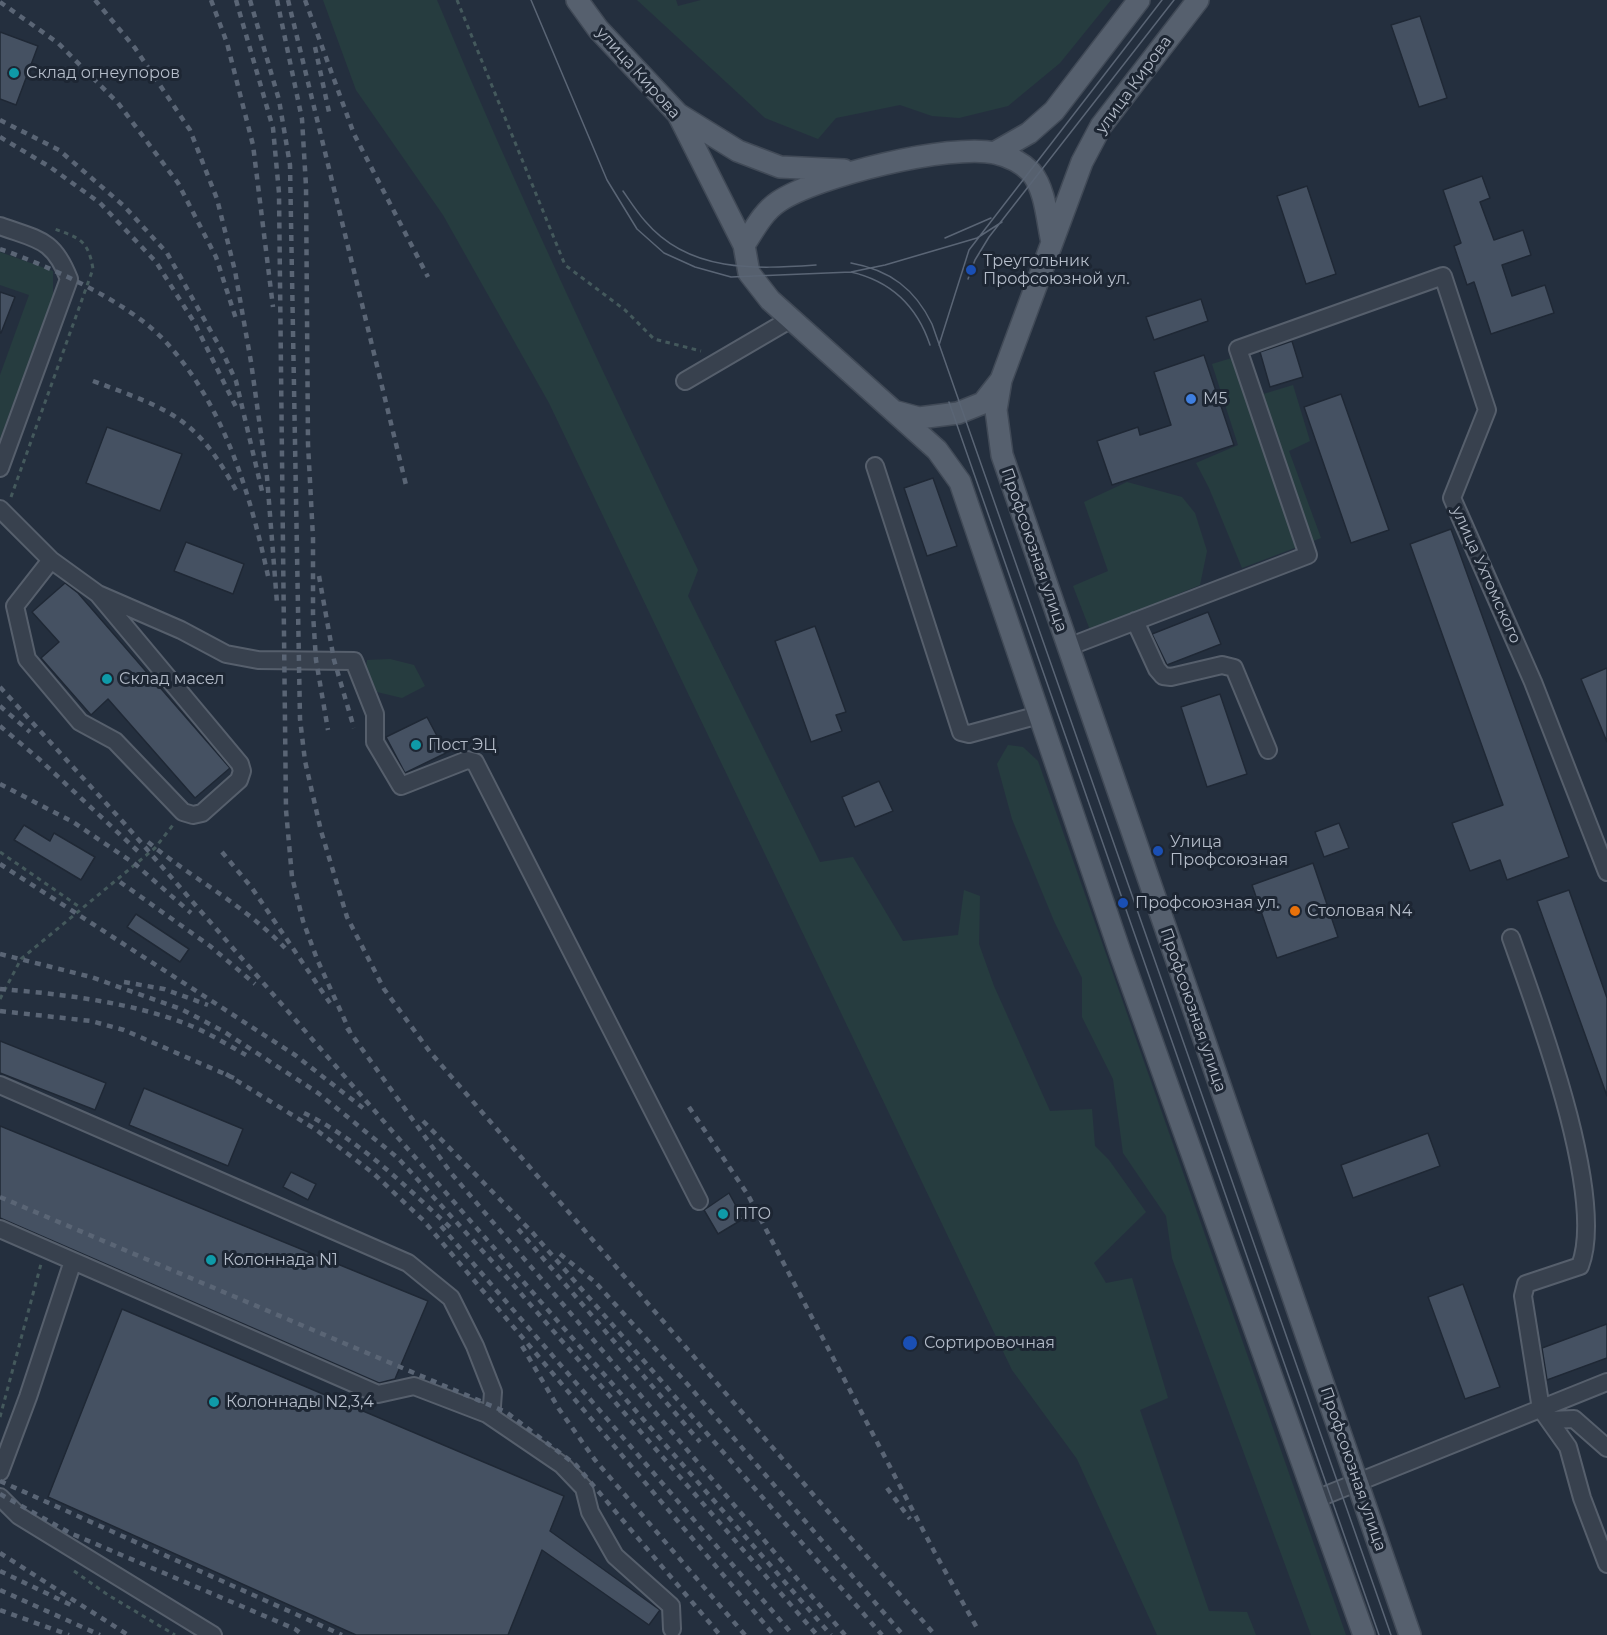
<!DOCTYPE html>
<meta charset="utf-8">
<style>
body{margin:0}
canvas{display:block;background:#242f3e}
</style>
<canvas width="1607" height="1635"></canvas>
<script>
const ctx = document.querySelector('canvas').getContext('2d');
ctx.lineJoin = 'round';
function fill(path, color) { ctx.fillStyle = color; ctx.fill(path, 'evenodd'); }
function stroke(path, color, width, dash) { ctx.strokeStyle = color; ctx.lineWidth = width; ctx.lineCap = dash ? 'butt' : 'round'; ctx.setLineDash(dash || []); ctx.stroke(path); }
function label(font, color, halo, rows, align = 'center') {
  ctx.font = font + ' Montserrat,sans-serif'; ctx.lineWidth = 6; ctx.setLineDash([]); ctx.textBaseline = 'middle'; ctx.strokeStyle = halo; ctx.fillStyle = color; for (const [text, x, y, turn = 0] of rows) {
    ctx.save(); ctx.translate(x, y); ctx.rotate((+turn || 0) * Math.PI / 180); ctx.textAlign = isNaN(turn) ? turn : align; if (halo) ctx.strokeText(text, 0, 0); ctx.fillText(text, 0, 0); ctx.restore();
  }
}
fill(new Path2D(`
 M323 0H437C517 193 607 381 698 570L688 596 820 862 853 857 903 941 958 935 964 890 980 896 979 944 994 986 1050 1111 1092 1109 1095 1146 1109 1160 1146 1212 1094 1263 1106 1283 1132 1278 1168 1398 1140 1410 1209 1611 1247 1612 1256 1635H1157L1077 1459 1012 1370 549 403 443 215 356 90Z
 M637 0H676L678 6 701 0H1111L1060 63 1008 106 959 118 932 116 900 105 836 118 818 139 765 118Z
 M0 252 53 271V295L0 439V375L29 295 0 285Z
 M1235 357 1247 399 1293 385 1310 441 1289 451 1321 538 1242 568 1209 488 1196 463 1238 445 1212 364Z
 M1127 482 1182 497 1195 513 1207 551 1200 585 1090 630 1073 586 1108 571 1084 502Z
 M390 659 414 665 425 686 402 698 377 692 366 668 367 660Z
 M1008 745 1023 747 1038 761 1346 1635H1311L1172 1258 1166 1216 1123 1153 1113 1079 1082 1017V978L1054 921 1012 819 997 764Z`), '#263c3f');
const building = new Path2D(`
 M1420 16 1447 98 1419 107 1391 25Z
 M0 32 38 46 16 105 0 99Z
 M1482 176 1490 198 1480 202 1494 240 1523 230 1531 255 1502 265 1512 296 1545 285 1554 313 1491 334 1474 282 1467 285 1454 246 1461 243 1443 190Z
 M1307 186 1336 274 1306 284 1277 196Z
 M0 292 15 297 1 333H0Z
 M1201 299 1208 321 1154 340 1146 317Z
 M1292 341 1303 377 1270 387 1260 352Z
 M1204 355 1234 445 1112 485 1097 441 1138 427 1140 435 1171 425 1154 372Z
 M1341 394 1389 530 1351 543 1304 407Z
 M107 427 182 454 160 511 86 483Z
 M933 478 957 546 927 556 904 488Z
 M1451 529 1569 857 1507 880 1500 860 1470 871 1452 823 1503 805 1410 544Z
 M186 542 244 564 233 594 174 571Z
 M65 583 78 593 230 768 195 798 108 699 91 715 41 658 59 642 32 612Z
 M1208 612 1221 644 1167 665 1152 634Z
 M815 626 846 712 836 715 842 731 811 742 775 641Z
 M1607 668V742L1581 679Z
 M1220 694 1247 774 1207 787 1181 707Z
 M427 717 446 753 405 773 386 737Z
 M879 781 893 811 855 827 842 797Z
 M1339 823 1349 848 1324 857 1315 832Z
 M24 825 50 841 54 833 95 857 81 880 14 840Z
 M1313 863 1338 937 1277 958 1252 885Z
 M1569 890 1607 998V1096L1537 901Z
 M136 914 189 949 180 962 127 927Z
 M0 1041 106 1083 95 1110 0 1073Z
 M144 1088 243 1129 228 1166 129 1125Z
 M0 1126 428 1301 395 1379 379 1383 0 1218Z
 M1428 1133 1440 1166 1353 1198 1341 1165Z
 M291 1172 316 1184 308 1200 283 1187Z
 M729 1193 743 1219 718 1234 704 1210Z
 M1463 1284 1500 1387 1465 1399 1428 1297Z
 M122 1309 564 1496 550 1531 660 1610 649 1625 542 1550 508 1635H356L48 1497Z
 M1607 1324V1358L1547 1380 1542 1348Z`);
fill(building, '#455162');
stroke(building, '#1f2835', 1.5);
const minor = new Path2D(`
 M0 226C38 240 53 238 69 279L0 468
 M685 381 791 319
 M875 466 961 732 969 734 1039 715
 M0 509 51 560 15 606 27 659 80 722 115 741 183 812 193 815 202 813 239 780 242 771 240 764 98 594 51 560
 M98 594 181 630 226 654 258 660 354 661 375 714V742L401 786 467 760 475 762 699 1201
 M1135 621 1157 669 1163 676 1171 677 1222 665 1234 668 1268 750
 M1068 647 1308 555 1238 349 1443 276 1487 410 1452 498 1533 682 1607 872
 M1511 938C1537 1011 1607 1197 1580 1266L1526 1284 1523 1296 1541 1409 1568 1447 1582 1498 1607 1564
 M0 1085 408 1263 451 1298 475 1346 493 1392 492 1406 487 1414
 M0 1229 378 1394 414 1386 487 1414 562 1465 584 1488 590 1512 615 1556 671 1606 672 1629
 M1549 1420 1574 1419 1607 1448
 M0 1472 28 1397 73 1261
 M0 1497 19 1516 213 1635
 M1316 1499 1607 1382`);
const major = new Path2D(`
 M577 0 598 29 678 114 744 245 749 273 770 300 937 450 960 482 1121 955 1364 1635
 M678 114 738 151 780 167 844 170
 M994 153 1029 133 1054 111 1139 0
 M744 245C754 230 763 212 778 202 816 176 951 143 995 153 1008 156 1022 163 1031 172 1046 190 1047 221 1052 242
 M1001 380 996 410 1002 455 1410 1635
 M897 412 919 418 958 413 983 403 1001 380 1082 162 1101 126 1198 0`);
stroke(minor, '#565f6c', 20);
stroke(major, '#414a57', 24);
stroke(new Path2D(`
 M457 0 565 265 625 310 654 339 701 351
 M11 497 93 269C88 239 79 238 52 228
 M0 852 81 908
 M0 999 21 959 155 848 173 825
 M0 1417 41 1264
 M74 1571 108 1595 175 1635`), '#44595c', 3, [4.5, 4.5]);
stroke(minor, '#38414e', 16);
stroke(major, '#56606e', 21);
stroke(new Path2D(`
 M531 0 607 180 637 229 664 253 695 267 731 277 851 272 885 265 977 238 1002 222
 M623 191C630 201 637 212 645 221 689 273 755 269 816 265
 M945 238 991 218
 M851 263C890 270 915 289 932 324L1391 1635
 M851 272C890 281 917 306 930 345
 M968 279 975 260 989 237 1174 0
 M939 345 969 250 1162 0
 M949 402 1379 1635`), '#5a6575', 1.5);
stroke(new Path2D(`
 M95 0 135 48 190 130 217 199 235 271 251 362 267 477 277 603
 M211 0 227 43 253 145 273 307
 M236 0 273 128 279 193 286 810 292 877 303 921 317 959 351 1034
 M250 0 279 100 290 165 300 719 305 761 321 831 347 917 384 989 430 1052 935 1635
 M277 0 302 119 306 186 308 444 313 538V614L316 660 328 730
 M288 0 406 485
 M305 0 354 134 428 277
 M0 2 58 43 118 103 178 183 216 257 237 322
 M315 47 329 112
 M0 120 59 150 124 206 167 253 222 351 236 381 262 491
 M0 137 50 167 100 203 156 262 194 322 236 407
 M0 249C49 266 126 301 162 338 223 401 250 493 268 576
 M93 381C171 410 197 417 238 494
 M319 576 334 660 354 728
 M0 687 124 823 831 1635
 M0 706 30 732
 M0 726 39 759 142 855
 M0 784 73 822 135 864 191 913
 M148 842C194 880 242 903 285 948
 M222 852 252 888 330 1003
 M0 864 295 1055 363 1108
 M120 882 210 946 255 984
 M0 954 91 977 181 1009 223 1031 318 1093 398 1158 510 1281 817 1635
 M124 982 164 989 208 1005
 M0 989C62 994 131 1002 189 1025 209 1033 228 1045 246 1055
 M0 1011 91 1021 124 1030 234 1078
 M347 1028 451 1173 845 1635
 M226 1074 315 1129 373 1173 423 1220 774 1635
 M689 1107 748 1195 935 1553 977 1628
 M304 1113C361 1141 405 1186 452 1229
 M423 1121 532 1232 882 1635
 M0 1197 506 1412 576 1465 720 1635
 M441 1226 793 1635
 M518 1229 700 1442
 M560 1254 595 1282 689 1386 903 1635
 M522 1346 559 1409 595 1460 745 1635
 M0 1481 342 1635
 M887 1488 910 1519
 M0 1494 70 1533 295 1629 303 1635
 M0 1553 128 1635
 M0 1571 71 1605
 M0 1590 100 1635
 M0 1610 69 1635`), '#5a6575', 4.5, [6, 6]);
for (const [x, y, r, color] of [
 [14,73,6,"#0f9aa8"],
 [971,270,6,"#1a4fb4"],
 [1191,399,6,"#3f7fe0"],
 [107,679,6,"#0f9aa8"],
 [416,745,6,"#0f9aa8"],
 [1158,851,6,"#1a4fb4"],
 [1123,903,6,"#1a4fb4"],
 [1295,911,6,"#e8710a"],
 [723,1214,6,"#0f9aa8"],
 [211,1260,6,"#0f9aa8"],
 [910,1343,8,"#1a4fb4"],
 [214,1402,6,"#0f9aa8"]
]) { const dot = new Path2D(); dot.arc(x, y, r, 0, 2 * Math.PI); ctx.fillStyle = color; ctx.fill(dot); stroke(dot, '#1d2633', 2); }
label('16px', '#b4bcc9', '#1d2633', [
 ["Склад огнеупоров",26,73],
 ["Треугольник",983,261],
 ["Профсоюзной ул.",983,279],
 ["М5",1203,399],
 ["Склад масел",119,679],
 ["Пост ЭЦ",428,745],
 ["Улица",1170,842],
 ["Профсоюзная",1170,860],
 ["Профсоюзная ул.",1135,903],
 ["Столовая N4",1307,911],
 ["ПТО",735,1214],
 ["Колоннада N1",223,1260],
 ["Сортировочная",924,1343],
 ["Колоннады N2,3,4",226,1402]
], 'left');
label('16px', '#b4bcc9', '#1d2633', [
 ["улица Кирова",638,73,48],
 ["улица Кирова",1134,85,-54],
 ["Профсоюзная улица",1034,550,71],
 ["улица Ухтомского",1486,575,66],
 ["Профсоюзная улица",1193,1010,71],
 ["Профсоюзная улица",1353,1469,71]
]);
</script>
